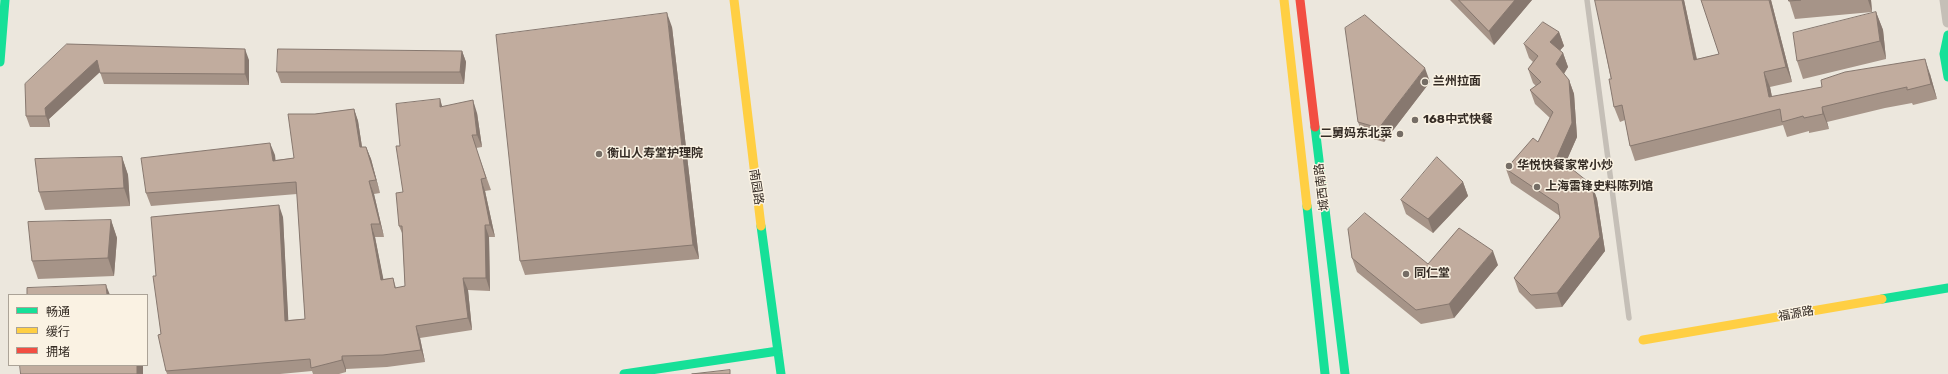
<!DOCTYPE html>
<meta charset="utf-8">
<style>
body{margin:0}
#map{position:relative;width:1948px;height:374px;overflow:hidden;background:#ece7dd;font-family:Rubik,"Noto Sans SC",sans-serif}
canvas{display:block}
.legend{position:absolute;left:8px;top:294px;width:140px;height:72px;box-sizing:border-box;background:#faf2e3;border:1px solid #aba397;margin:0;padding:5px 7px;list-style:none;font-size:12px;color:#352c25}
.legend li{display:flex;align-items:center;gap:8px;height:20px}
.legend b{width:20px;border:1px solid #aba397}
</style>
<div id="map">
<canvas width="1948" height="374"></canvas>
<ul class="legend">
<li><b style="height:5px;background:#16e098"></b>畅通</li>
<li><b style="height:5px;background:#ffcf43"></b>缓行</li>
<li><b style="height:5px;background:#f24e42"></b>拥堵</li>
</ul>
</div>
<script>
const ctx = document.querySelector('canvas').getContext('2d');
ctx.lineJoin = 'round';
function stroke(path, color, width, dash) { ctx.strokeStyle = color; ctx.lineWidth = width; ctx.lineCap = dash ? 'butt' : 'round'; ctx.setLineDash(dash || []); ctx.stroke(path); }
function fill(path, color) { ctx.fillStyle = color; ctx.fill(path, 'evenodd'); }
function label(font, color, halo, rows, align = 'center') {
  ctx.font = font + ' Rubik,"Noto Sans SC",sans-serif'; ctx.lineWidth = 3; ctx.setLineDash([]); ctx.textBaseline = 'middle'; ctx.strokeStyle = halo; ctx.fillStyle = color; for (const [text, x, y, turn = 0] of rows) {
    ctx.save(); ctx.translate(x, y); ctx.rotate((+turn || 0) * Math.PI / 180); ctx.textAlign = isNaN(turn) ? turn : align; if (halo) ctx.strokeText(text, 0, 0); ctx.fillText(text, 0, 0); ctx.restore();
  }
}
stroke(new Path2D(`
 M1587 0 1629 318`), '#c5bfb7', 5.5);
stroke(new Path2D(`
 M1945 0 1948 22`), '#c5bfb7', 11);
stroke(new Path2D(`
 M1948 35 1944 54 1948 77
 M0 62 5 0
 M1315 127 1345 374
 M1307 206 1325 374
 M761 226 781 374
 M1882 299 1948 288
 M624 374 778 351`), '#16e098', 9);
stroke(new Path2D(`
 M734 0 761 226
 M1284 0 1307 206
 M1643 340 1882 299`), '#ffcf43', 9);
stroke(new Path2D(`
 M1300 0 1315 127`), '#f24e42', 9);
fill(new Path2D(`
 M1450 0H1532L1494 45Z
 M1595 0H1684L1697 59 1719 54 1771 0 1792 82 1770 87 1772 97 1930 74 1937 99 1913 105 1912 103 1885 108 1827 122 1829 129 1809 133V131L1787 137 1783 125 1635 161 1630 146 1625 120 1620 122 1614 107 1611 79Z
 M1789 0H1871L1872 12 1795 19Z
 M1876 12 1883 30 1886 59 1803 79 1797 61Z
 M672 27 699 259 525 275 520 261Z
 M1559 32 1564 46 1560 50 1563 53 1568 67 1564 74 1569 80 1574 94 1577 137 1565 164 1592 185 1597 199 1605 251 1562 307 1536 309 1519 292 1514 278 1560 218V216L1511 183 1506 169 1538 142 1550 118 1535 104 1530 90 1536 86 1533 83 1528 69 1533 62 1529 58 1524 44Z
 M67 44 249 60V85L104 84 100 72 49 119 50 127H30L26 116Z
 M462 51 466 62 464 84 281 83 277 72Z
 M1430 82 1384 142 1363 136 1358 122Z
 M442 107 477 113 482 147 476 148 491 190 485 191 495 237H489L490 291 468 290 472 330 420 338 425 362 387 367 346 369V372L339 374H313L312 371 280 374H167L166 371 161 334 156 276 283 217 288 320 305 319 297 194 151 206 146 193 275 155V160L294 158 315 114 354 109 358 121 362 147H366L371 159 380 193 374 194 384 237H375L383 279 393 278 396 288 405 286 402 233 399 226 403 192 400 146Z
 M122 157 128 175 130 206 45 210 39 192Z
 M1463 182 1468 196 1433 233 1406 214 1401 200Z
 M111 220 117 238 114 276 38 279 32 261Z
 M1352 258 1428 264 1498 265 1454 318 1421 324 1357 272Z`), '#a69488');
fill(new Path2D(`
 M1515 0H1532L1494 45 1489 31Z
 M1682 0H1684L1700 75 1694 60Z
 M1769 0H1771L1792 82 1786 67Z
 M1868 0H1871L1872 12Z
 M1876 12 1883 30 1886 59 1880 41Z
 M667 13 672 27 699 259 693 245Z
 M1559 32 1564 46 1555 56 1550 42Z
 M245 49 249 60V85L245 74Z
 M462 51 466 62 464 84 460 72Z
 M1563 53 1568 67 1561 78 1556 64Z
 M1925 59 1930 74 1937 99 1931 84Z
 M97 60 101 71 49 119 50 127 46 116 45 108Z
 M1425 68 1430 82 1384 142 1379 128Z
 M1764 72 1770 87 1775 112 1769 97Z
 M1569 80 1574 94 1577 137 1562 171 1557 157Z
 M440 99 444 112 440 107Z
 M473 100 477 113 482 147 477 135Z
 M1822 107 1827 122 1829 129 1823 114Z
 M354 109 358 121 364 160 360 147Z
 M270 143 275 155 277 173 273 161Z
 M366 147 371 159 380 193 376 180Z
 M122 157 128 175 130 206 124 188Z
 M481 179 485 191 495 237 490 225Z
 M369 181 374 194 384 237 380 224Z
 M1463 182 1468 196 1433 233 1428 219Z
 M1592 185 1597 199 1605 251 1562 307 1557 293Z
 M279 205 283 217 289 333 285 321Z
 M111 220 117 238 114 276 108 258Z
 M371 224 375 237 386 292 381 280Z
 M485 225 489 237 490 291 486 278Z
 M1493 251 1498 265 1454 318 1449 304Z
 M463 278 468 290 472 330 468 318Z
 M106 285 110 295H107Z
 M416 326 420 338 425 362 421 350Z
 M342 356 346 369V372L342 360Z
 M137 365H143V374H137Z`), '#87786f');
const building = new Path2D(`
 M1459 0H1515L1489 31Z
 M1595 0H1682L1694 60 1719 54 1701 0H1769L1786 67 1764 72 1769 97 1822 87 1821 80 1845 72 1925 59 1931 84 1907 90V87L1880 93 1822 107 1823 114 1804 118 1803 116 1782 122 1780 109 1630 146 1622 105 1614 107 1609 79H1611Z
 M1789 0H1801L1789 1Z
 M1876 12 1880 41 1797 61 1793 33Z
 M667 13 693 245 520 261 496 35Z
 M1365 15 1425 68 1379 128 1358 122 1345 28Z
 M1543 22 1559 32 1550 42 1563 53 1556 64 1569 80 1572 123 1557 157 1592 185 1600 237 1557 293 1531 295 1514 278 1560 218 1558 204 1506 169 1533 138 1538 142 1553 112 1530 90 1541 82 1528 69 1538 56 1524 44Z
 M67 44 245 49V74L100 73 97 60 45 108 46 116H26L25 84Z
 M278 49 462 51 460 72H277Z
 M440 99V107L473 100 477 135H472L486 178 481 179 490 225H485L486 278H463L468 318 416 326 421 350 383 355 342 356V360L311 368 310 359 166 371 158 335 161 334 153 276H156L151 217 279 205 285 321 305 319 296 182 146 193 141 158 270 143 273 161 294 158 288 114H315L354 109 360 147H366L376 180 369 181 380 224H371L381 280 393 278 395 288 405 286 402 226H399L396 193 403 192 396 146H400L396 104Z
 M122 157 124 188 39 192 35 159Z
 M1437 157 1463 182 1428 219 1401 200Z
 M1365 213 1428 264 1459 228 1493 251 1449 304 1416 310 1352 258 1348 229Z
 M111 220 108 258 32 261 28 222Z
 M106 285 107 295H27V288Z
 M20 365H137V374H21Z
 M730 370V374H692Z`);
fill(building, '#c1ac9e');
stroke(building, '#87786f', 1);
for (const [x, y, r, color] of [
 [1425,82,4,"#756d65"],
 [1415,120,4,"#756d65"],
 [1400,134,4,"#756d65"],
 [599,154,4,"#756d65"],
 [1509,166,4,"#756d65"],
 [1537,187,4,"#756d65"],
 [1406,274,4,"#756d65"]
]) { const dot = new Path2D(); dot.arc(x, y, r, 0, 2 * Math.PI); ctx.fillStyle = color; ctx.fill(dot); stroke(dot, '#faf2e3', 1.5); }
label('bold 12px', '#352c25', '#faf2e3', [
 ["兰州拉面",1433,82],
 ["168中式快餐",1423,120],
 ["二舅妈东北菜",1392,134,"right"],
 ["衡山人寿堂护理院",607,154],
 ["华悦快餐家常小炒",1517,166],
 ["上海雷锋史料陈列馆",1545,187],
 ["同仁堂",1414,274]
], 'left');
label('12px', '#352c25', '#faf2e3', [
 ["南园路",756,187,81],
 ["城西南路",1322,187,-97],
 ["福源路",1796,314,-10]
]);
</script>
